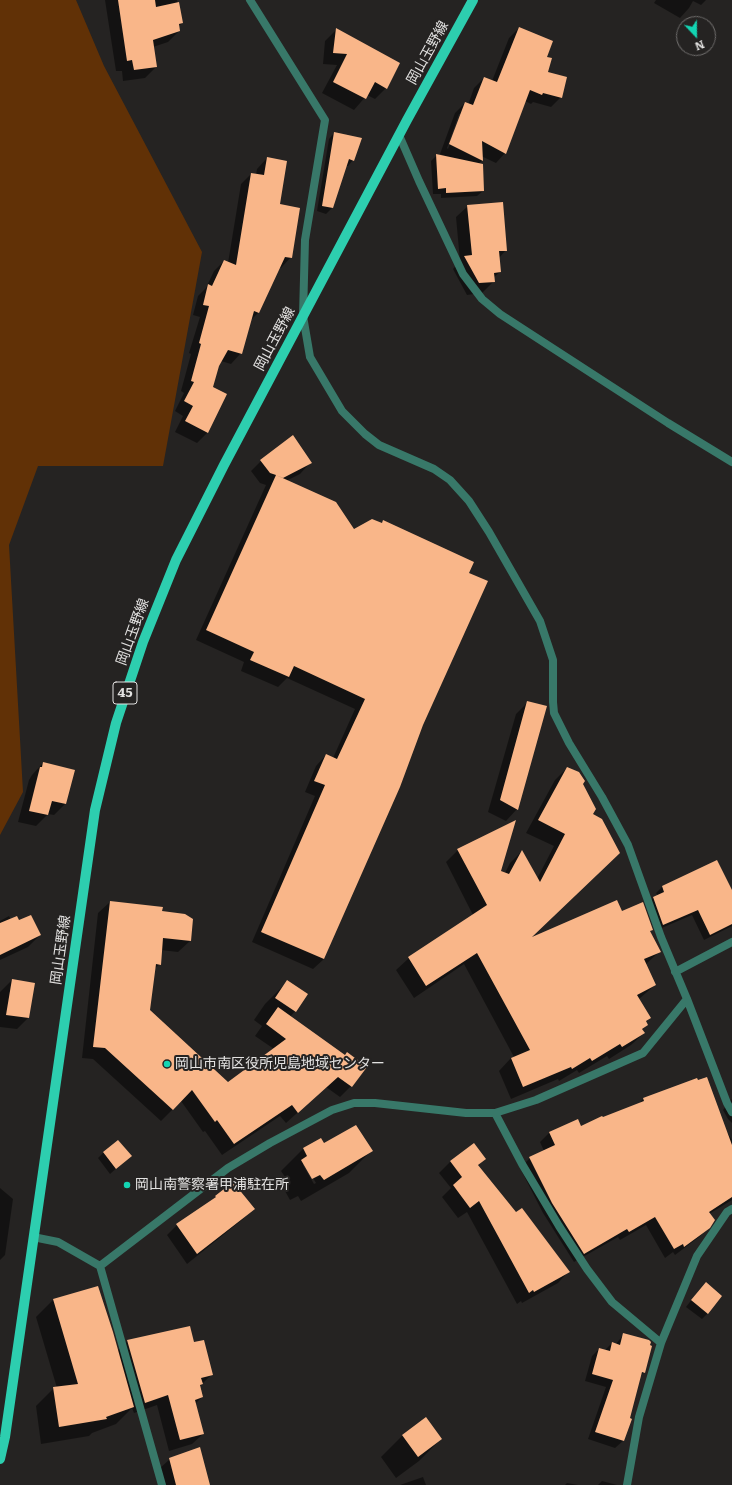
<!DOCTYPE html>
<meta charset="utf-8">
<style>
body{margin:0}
#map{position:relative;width:732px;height:1485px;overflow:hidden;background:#252322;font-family:Literata,serif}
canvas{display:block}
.north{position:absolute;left:676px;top:16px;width:40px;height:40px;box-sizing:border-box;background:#252322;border:1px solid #716f6e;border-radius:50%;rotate:158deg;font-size:11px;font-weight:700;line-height:16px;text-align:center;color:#e3e2e1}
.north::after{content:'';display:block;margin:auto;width:14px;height:18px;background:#13d5b3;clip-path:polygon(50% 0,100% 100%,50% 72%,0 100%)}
</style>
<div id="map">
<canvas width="732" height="1485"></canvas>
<div class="north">N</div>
</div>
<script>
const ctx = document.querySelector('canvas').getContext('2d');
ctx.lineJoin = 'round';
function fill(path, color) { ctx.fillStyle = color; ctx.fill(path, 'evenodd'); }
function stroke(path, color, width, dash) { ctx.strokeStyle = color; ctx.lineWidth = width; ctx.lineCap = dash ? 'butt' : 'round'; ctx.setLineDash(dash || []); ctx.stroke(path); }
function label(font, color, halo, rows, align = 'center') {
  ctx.font = font + ' Literata,"Noto Sans JP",serif'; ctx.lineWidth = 4; ctx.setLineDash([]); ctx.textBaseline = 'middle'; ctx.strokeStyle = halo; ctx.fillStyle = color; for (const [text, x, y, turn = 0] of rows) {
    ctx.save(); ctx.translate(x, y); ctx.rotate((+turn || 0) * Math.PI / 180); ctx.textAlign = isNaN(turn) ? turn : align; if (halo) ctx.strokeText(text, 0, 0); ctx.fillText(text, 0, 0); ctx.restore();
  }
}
fill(new Path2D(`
 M0 0H76L104 66 202 252 163 466H38L9 545 23 792 0 835Z`), '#613106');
fill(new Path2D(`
 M105 0H177L182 23 178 27 179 31 168 42 153 47 156 67 145 78 123 81 122 71H116Z
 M656 0H706L701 5 693 1 689 8 680 18 654 3Z
 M519 28 546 57 547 73 561 97 551 107 533 102 531 104 525 101 505 153 496 163 481 156 482 161 478 164 483 191 477 196 441 198V194H433L431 161 437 155 445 156 440 154 455 113 465 103 468 105 474 88 484 78 492 81 509 38ZM459 114H461L448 149 447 148Z
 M336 30 386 88 375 99 367 95 354 110 322 93 337 65 323 64 325 41Z
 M334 133 353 160 348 166H346L332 208 326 214 317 211 329 139Z
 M267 158 291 257 281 268 279 267 258 313 250 321 241 353 231 364 221 361 218 366 212 388 225 394 207 433 197 443 175 432 183 416 175 411 184 393 181 391 191 354 189 353 200 317 193 315 198 296 206 288 214 271 224 261 228 263 241 184 251 174 256 175 257 169Z
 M468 206 506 250 499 258 500 272 493 278 494 281 482 293 467 295 453 269 460 261 456 217Z
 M261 461 310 463 300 474 286 481 353 531 381 524 383 522 468 574 422 724 324 959 313 969 252 942 315 796 305 792 316 766 326 755 333 758 355 709 287 678 278 687 241 671 244 662 196 640 266 485 260 483 251 471Z
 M528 702 517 809 506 821 488 812 516 714Z
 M43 763 65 804 54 815 48 814 36 826 18 822 29 780 32 775Z
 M567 768 582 784 595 809 529 940 622 913 650 931 659 952 645 965 655 985 639 999 650 1018 646 1022 647 1025 642 1030 644 1033 631 1045 609 1059 607 1056 579 1073 577 1070 559 1081 558 1079 511 1099 499 1071 511 1058 514 1057 464 964 414 998 396 970 409 958 473 915 446 862 458 850 505 873 510 863 522 851 537 879 554 846 526 833 555 780Z
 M717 861 732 892V926L704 940 692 915 657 930 647 904 653 898 658 896 656 893 662 887Z
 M110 902 162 908 161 912 192 920 190 941 178 952 161 950 160 964 154 969 149 1011 228 1083 274 1049 255 1036 262 1026 254 1020 265 1004 287 982 295 1011 290 1017 351 1086 340 1097 326 1087 286 1123 280 1116 222 1155 205 1131 203 1132 181 1101 161 1121 93 1059 82 1058 98 913Z
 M9 916 11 920 19 922 40 935 28 947 0 960V921Z
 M12 980 28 1018 17 1029 0 1027V992Z
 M695 1080 732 1140V1200L709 1214V1227L699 1237 675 1255 673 1252 665 1258 646 1225 620 1240 618 1237 574 1262 543 1213 520 1168 530 1158 544 1151 540 1142 549 1133 580 1127 638 1105 643 1099Z
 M732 1099V1123L728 1119 723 1110Z
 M321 1139 324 1145 371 1151 349 1173 301 1201 298 1196 290 1200 280 1182 285 1177 281 1171 303 1149ZM304 1163 316 1183 314 1184 303 1165Z
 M473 1145 484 1159 478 1166 515 1213 569 1271 558 1283 522 1303 521 1301 517 1304 467 1212 458 1218 442 1197 451 1188 439 1173 450 1162Z
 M104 1152 130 1156 110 1174 98 1158Z
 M233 1183 253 1208 243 1219 187 1264 167 1235 177 1225 208 1204Z
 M0 1188 13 1199 5 1255 0 1260Z
 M700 1289 708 1313 702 1319 686 1307Z
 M54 1299 117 1351 127 1341 189 1327 193 1343 212 1374 199 1387 202 1397 195 1404 203 1434 192 1444 169 1451 157 1405 134 1413 132 1408 116 1424 92 1433 89 1436 41 1444 36 1406 54 1388H57L36 1317Z
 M624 1334 644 1372 639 1377 628 1419 630 1420 623 1441 615 1448 588 1439 606 1387 585 1381 592 1356 599 1349 605 1350 612 1343 616 1344Z
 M403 1435 441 1439 419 1461 396 1478 381 1457Z
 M170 1459 209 1485H163L159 1469Z
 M423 1477 426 1485H400Z
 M602 1481 617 1485H598Z
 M567 1483 578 1485H565Z`), '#0007');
fill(new Path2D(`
 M118 0H155L156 7 179 2 183 23 179 24 180 31 153 40 157 67 134 70 132 60 127 61Z
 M519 27 553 41 547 57 552 58 548 72 567 77 562 98 543 93 542 95 530 90 506 154 482 141 483 161 449 144 465 102 473 105 484 77 497 82Z
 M336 28 400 63 387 89 375 82 366 99 333 82 347 54 333 53Z
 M334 132 362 138 354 161 349 159 333 208 322 206Z
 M436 154 483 164 484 191 446 193V188L438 189Z
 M267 157 287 161 280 204 300 208 292 258 285 257 259 313 254 311 242 354 228 350 219 366 213 387 227 394 208 433 185 421 193 406 184 401 194 382 191 381 201 344 199 343 209 306 203 305 208 284 212 286 224 260 236 265 251 173 264 175Z
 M503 202 507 251H499L501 272 494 273 495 282 479 283 464 256 472 255 467 205Z
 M293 435 312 463 283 478 276 475 336 502 354 529 372 519 382 523 383 520 474 562 469 573 488 581 423 725 400 787 324 959 261 932 325 785 314 781 326 754 337 759 365 699 294 666 289 677 250 660 254 652 206 630 276 475 270 473 260 460Z
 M527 701 547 706 518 810 500 800Z
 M43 762 75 770 66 804 52 801 48 815 29 811 40 767H42Z
 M567 767 579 772 585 781 583 784 596 809 593 814 602 819 620 853 532 937 617 900 622 911 643 902 653 930 650 931 661 952 644 959 656 985 637 995 651 1018 646 1021 648 1025 642 1029 645 1033 622 1047 620 1044 592 1061 590 1058 572 1069 571 1067 523 1087 511 1058 530 1050 477 953 426 986 408 957 487 905 457 849 516 820 501 871 509 874 522 850 540 882 565 834 538 820Z
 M717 860 732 890V924L710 935 698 910 663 925 653 897 664 892 662 886Z
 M110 901 163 907 162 911 185 914 193 919 191 941 163 938 161 965 156 964 150 1010 228 1082 286 1039 266 1024 278 1007 345 1055 347 1052 367 1067 352 1087 338 1077 298 1113 292 1105 234 1144 217 1120 215 1122 192 1090 173 1110 105 1048 93 1047Z
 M31 915 41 935 0 955V923L17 916 19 920Z
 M12 979 35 983 29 1018 6 1015Z
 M287 980 308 994 296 1012 275 998Z
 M707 1077 732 1145V1197L709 1212 715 1220 710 1228 684 1247 683 1244 674 1249 655 1217 629 1232 627 1229 584 1254 552 1203 529 1157 555 1145 549 1132 578 1119 581 1126 602 1116 603 1117 644 1101 643 1098 697 1078 698 1080Z
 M356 1125 373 1151 324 1180 320 1175 312 1179 301 1160 307 1156 303 1148 321 1138 324 1143Z
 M118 1140 132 1156 116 1169 103 1152Z
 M474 1143 486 1159 478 1165 516 1212 522 1208 570 1272 534 1292 533 1290 529 1293 479 1201 470 1208 453 1185 462 1177 450 1161Z
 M233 1182 255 1209 197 1254 176 1224 216 1197 215 1196Z
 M706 1282 722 1296 708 1314 691 1300Z
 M98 1286 113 1332 134 1407 106 1417 107 1419 59 1427 53 1387 78 1384 53 1299Z
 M190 1326 194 1342 204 1340 213 1375 201 1378 203 1384 200 1385 203 1397 195 1400 204 1434 180 1440 168 1395 145 1403 127 1340Z
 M623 1333 649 1340 651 1342 650 1345 652 1346 645 1373 642 1372 630 1418 632 1419 624 1441 595 1432 613 1380 592 1374 599 1348 610 1351 612 1342 620 1345Z
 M426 1417 442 1439 418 1457 402 1435Z
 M200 1447 210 1485H176L169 1458Z`), '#f9b689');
stroke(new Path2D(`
 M250 0 325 120 305 240 303 316 310 357 342 411 365 434 379 445 434 469 450 480 469 501 489 532 540 621 553 660V702L554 713 569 743 602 797 628 845 661 937 687 999 727 1103 732 1112
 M399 135 419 181 463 274 482 299 500 314 668 423 732 462
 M675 972 732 942
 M495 1113 522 1164 559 1226 587 1269 612 1302 661 1343
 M33 1237 58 1242 100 1266 162 1485
 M100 1266 228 1168 270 1143 332 1110 354 1103H375L466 1113H495L536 1100 643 1053 687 999
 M627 1485 639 1417 661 1343 697 1256 727 1212 732 1209`), '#387869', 8);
stroke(new Path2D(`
 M0 1459 5 1437 95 810 116 723 143 642 176 560 224 465 407 120 473 0`), '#2dceaf', 10);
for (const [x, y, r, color] of [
 [167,1064,4,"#13d5b3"],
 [127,1185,4,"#13d5b3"]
]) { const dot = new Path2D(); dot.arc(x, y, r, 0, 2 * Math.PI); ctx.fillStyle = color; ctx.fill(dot); stroke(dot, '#252322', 1.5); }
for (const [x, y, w] of [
 [125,693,24]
]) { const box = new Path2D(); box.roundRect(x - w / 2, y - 11, w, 22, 3); ctx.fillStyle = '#252322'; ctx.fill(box); stroke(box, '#e3e2e1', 1); }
label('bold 13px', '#e3e2e1', null, [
 ["45",125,693]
]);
label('14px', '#e3e2e1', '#252322', [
 ["岡山玉野線",428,53,-61],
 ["岡山玉野線",275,339,-62],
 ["岡山玉野線",133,632,-70],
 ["岡山玉野線",61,950,-82]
]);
label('14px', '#e3e2e1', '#252322', [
 ["岡山市南区役所児島地域センター",175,1064],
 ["岡山南警察署甲浦駐在所",135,1185]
], 'left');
</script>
